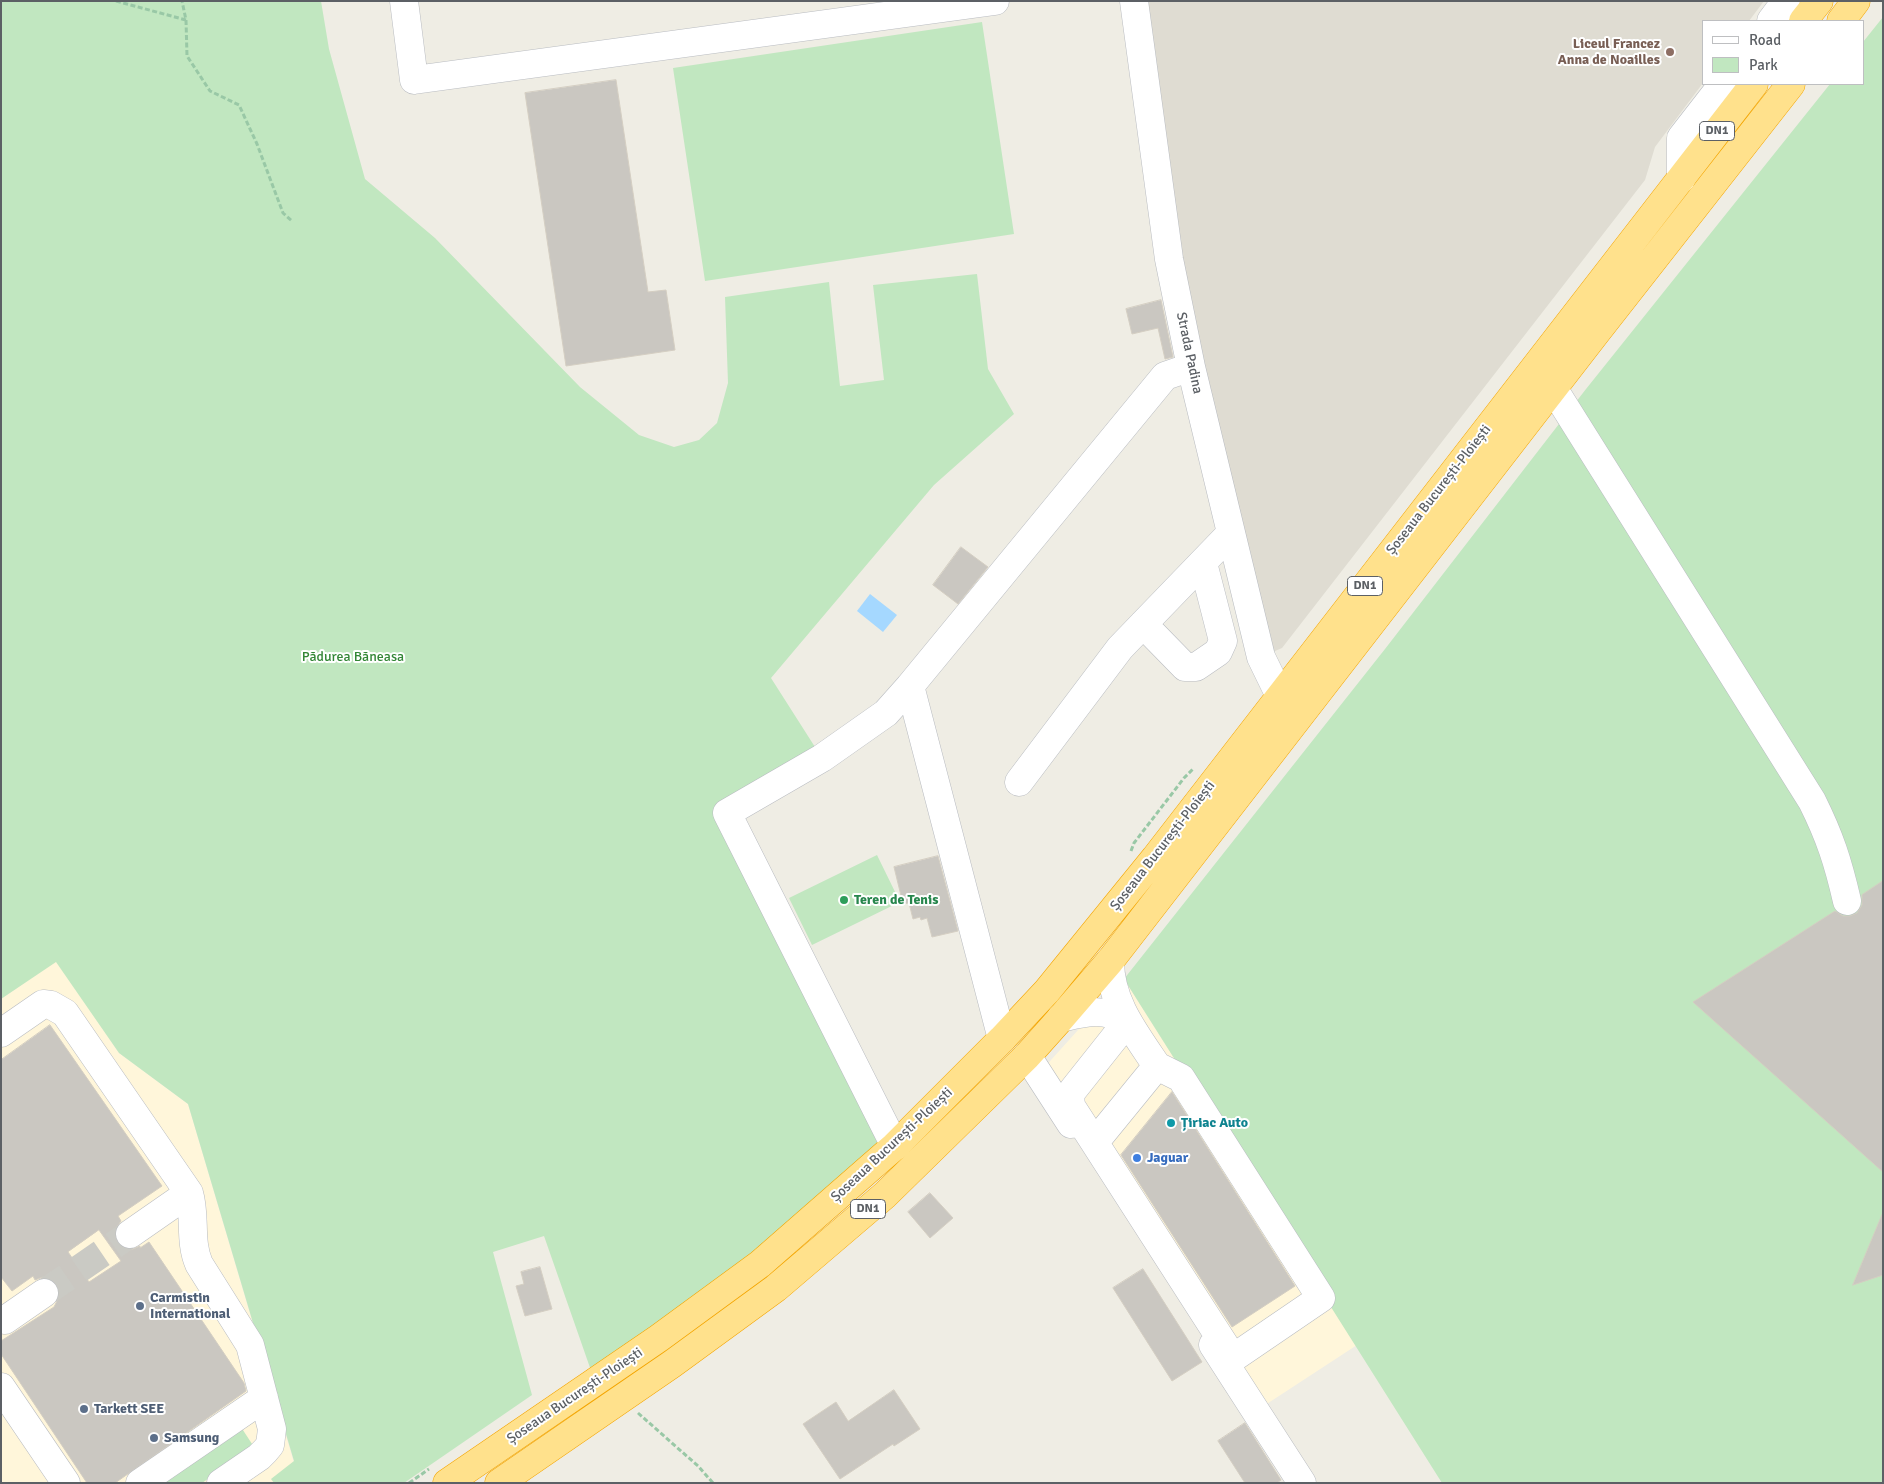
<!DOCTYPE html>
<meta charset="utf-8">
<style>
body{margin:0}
#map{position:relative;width:1884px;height:1484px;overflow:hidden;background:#efede4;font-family:Signika,sans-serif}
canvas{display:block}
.frame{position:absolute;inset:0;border:2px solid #5c6065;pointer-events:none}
.legend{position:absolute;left:1702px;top:20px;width:162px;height:65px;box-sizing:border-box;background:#fff;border:1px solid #bebfc1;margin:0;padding:6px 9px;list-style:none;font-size:15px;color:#5c6065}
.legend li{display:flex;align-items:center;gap:10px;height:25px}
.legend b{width:25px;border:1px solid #bebfc1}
</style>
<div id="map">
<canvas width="1884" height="1484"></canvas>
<div class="frame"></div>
<ul class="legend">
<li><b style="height:6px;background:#fff"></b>Road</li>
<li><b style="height:14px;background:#c1e7c0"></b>Park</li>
</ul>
</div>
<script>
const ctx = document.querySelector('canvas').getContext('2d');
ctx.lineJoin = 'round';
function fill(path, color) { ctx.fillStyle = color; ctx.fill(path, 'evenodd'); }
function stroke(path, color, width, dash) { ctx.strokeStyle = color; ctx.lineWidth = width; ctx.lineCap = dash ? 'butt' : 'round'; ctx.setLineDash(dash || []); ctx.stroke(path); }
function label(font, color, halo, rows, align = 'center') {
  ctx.font = font + ' Signika,sans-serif'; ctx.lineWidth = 4; ctx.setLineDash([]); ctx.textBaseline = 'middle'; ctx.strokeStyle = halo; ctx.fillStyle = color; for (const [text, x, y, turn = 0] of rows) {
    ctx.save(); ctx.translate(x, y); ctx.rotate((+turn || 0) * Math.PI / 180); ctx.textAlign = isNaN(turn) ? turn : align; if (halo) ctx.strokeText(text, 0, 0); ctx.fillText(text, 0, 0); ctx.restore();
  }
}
fill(new Path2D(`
 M56 961 119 1053 188 1104 300 1483H1V999Z
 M1124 979 1357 1345 1256 1411 1042 1070Z`), '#fff6da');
fill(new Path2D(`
 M1134 1H1764L1749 21H1703V83L1655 147 1645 180 1282 648 1261 657 1191 367Z`), '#dfdcd2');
fill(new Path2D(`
 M1 1H321L329 49 365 179 435 238 580 387 639 435 674 447 699 440 717 423 728 383 725 297 829 282 840 386 884 380 873 285 977 274 988 369 1014 414 934 485 771 678 822 758 728 813 895 1146 595 1382 544 1236 493 1252 532 1395 404 1483H274L271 1479 294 1461 188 1104 119 1053 56 962 1 999Z
 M1883 17V1483H1442L1124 979 1385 649 1586 389 1830 84H1863V42Z
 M982 22 1014 234 705 281 673 68Z
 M877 855 900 902 812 945 789 898Z
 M239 1424 254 1447 202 1483H152Z`), '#c1e7c0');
fill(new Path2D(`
 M870 594 897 615 883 632 857 611Z`), '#a5d8ff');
const building = new Path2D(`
 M616 80 648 292 666 290 675 350 566 366 525 93Z
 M1161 300 1173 357 1165 359 1158 328 1132 334 1126 309Z
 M961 547 988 567 958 604 933 585Z
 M938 856 958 931 932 937 927 918 921 920 920 917 913 919 909 903 903 904 894 867Z
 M1883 881V1172L1693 1002 1835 911 1843 916H1850L1857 913 1862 905V895Z
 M50 1025 162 1186 118 1216 121 1221 116 1228 114 1235 117 1242 123 1248 131 1250 140 1246V1248L149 1242 244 1383 246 1391 115 1483H87L1 1354V1341L54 1307 58 1299 60 1292 57 1285 51 1279 43 1277 35 1280 33 1276 12 1291 1 1277V1060ZM99 1230 121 1261 89 1282 68 1252Z
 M1172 1092 1295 1286 1232 1327 1121 1155Z
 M930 1193 953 1218 930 1238 908 1212Z
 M1882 1215 1883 1275 1853 1285Z
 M540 1267 552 1309 525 1316 516 1286 524 1284 521 1272Z
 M1143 1269 1202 1362 1172 1381 1113 1288Z
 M894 1390 920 1429 894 1446 893 1444 840 1479 803 1424 836 1402 848 1421Z
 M1245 1423 1281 1480 1277 1483H1245L1218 1441Z`);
fill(building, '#cac7c1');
stroke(building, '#d4cec2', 1);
stroke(new Path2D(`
 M44 1293 130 1234`), '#cacac4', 28, [28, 14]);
const minor = new Path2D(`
 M404 1 414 80 995 1
 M1134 1 1169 259 1191 367 1261 657 1280 696
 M1771 21 1786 1
 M1681 179V138L1723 84
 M1553 388 1812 801C1830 837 1838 862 1847 901
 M1143 624 1185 667H1196L1218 652 1223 641 1203 563
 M1019 782 1120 648 1231 533
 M1061 1018C1087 1012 1104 1007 1127 1022
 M1127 1022 1073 1090 1070 1096 1071 1106 1233 1358 1321 1298 1181 1078 1157 1066
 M1 1033 43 1004 51 1005 65 1013 189 1193C196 1216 189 1241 199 1264L250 1345 272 1429 270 1445 265 1451 259 1457 221 1483
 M1002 1039 910 686 1165 376 1191 367
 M1027 1056 1071 1124
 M1095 1142 1157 1066C1135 1033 1110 1002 1110 961
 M895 1146 727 813 822 758 886 713 910 686
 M130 1234 189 1193
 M5 1320 44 1293
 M1213 1345 1302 1483
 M1 1387 66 1483
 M140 1483 264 1398`);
const highway = new Path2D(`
 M1803 21 1819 1
 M1841 21 1856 1
 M447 1483 659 1338 760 1264 895 1146 1002 1039 1047 991 1155 858 1754 84
 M499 1483 672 1364 776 1288 885 1195 1027 1056 1061 1018 1110 961 1596 333 1791 84`);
stroke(minor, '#b9bcc1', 29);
stroke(highway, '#f4a500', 29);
stroke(new Path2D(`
 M116 1 186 20 182 1
 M186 20 187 56 210 91 239 105 257 144 283 213 292 221
 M1131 851 1134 843 1184 778 1193 769
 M638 1413 698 1466 713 1483
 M409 1483 429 1469`), '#99c8a6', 3, [5, 2.5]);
stroke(minor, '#fff', 28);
stroke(highway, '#ffe18c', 28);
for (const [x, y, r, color] of [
 [1670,52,5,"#8d6e63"],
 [844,900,5,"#2e9e5b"],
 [1171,1123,5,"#0f9aa8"],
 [1137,1158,5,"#3f7fe0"],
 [140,1306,5,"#5c6f8a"],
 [84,1409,5,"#5c6f8a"],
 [154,1438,5,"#5c6f8a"]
]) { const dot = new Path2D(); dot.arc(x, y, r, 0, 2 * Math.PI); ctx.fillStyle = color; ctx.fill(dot); stroke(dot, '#fff', 2); }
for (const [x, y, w] of [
 [1717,131,35],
 [1365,586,35],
 [868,1209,35]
]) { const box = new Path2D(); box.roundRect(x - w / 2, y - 9.5, w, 19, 4); ctx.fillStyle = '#fff'; ctx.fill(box); stroke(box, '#5c6065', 1); }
label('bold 12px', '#5c6065', null, [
 ["DN1",1717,131],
 ["DN1",1365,586],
 ["DN1",868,1209]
]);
label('bold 14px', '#785e54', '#fff', [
 ["Liceul Francez",1660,44],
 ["Anna de Noailles",1660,60]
], 'right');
label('14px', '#5c6065', '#fff', [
 ["Strada Padina",1189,353,78],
 ["Șoseaua București-Ploiești",1439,490,-52],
 ["Șoseaua București-Ploiești",1163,846,-52],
 ["Șoseaua București-Ploiești",892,1145,-43],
 ["Șoseaua București-Ploiești",575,1396,-34]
]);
label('14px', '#338636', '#fff', [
 ["Pădurea Băneasa",353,657]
]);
label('bold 14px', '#27864d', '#fff', [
 ["Teren de Tenis",854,900]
], 'left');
label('bold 14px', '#0d838f', '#fff', [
 ["Țiriac Auto",1181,1123]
], 'left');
label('bold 14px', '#366cbe', '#fff', [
 ["Jaguar",1147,1158]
], 'left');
label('bold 14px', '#4e5e75', '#fff', [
 ["Carmistin",150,1298],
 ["International",150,1314],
 ["Tarkett SEE",94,1409],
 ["Samsung",164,1438]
], 'left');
</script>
